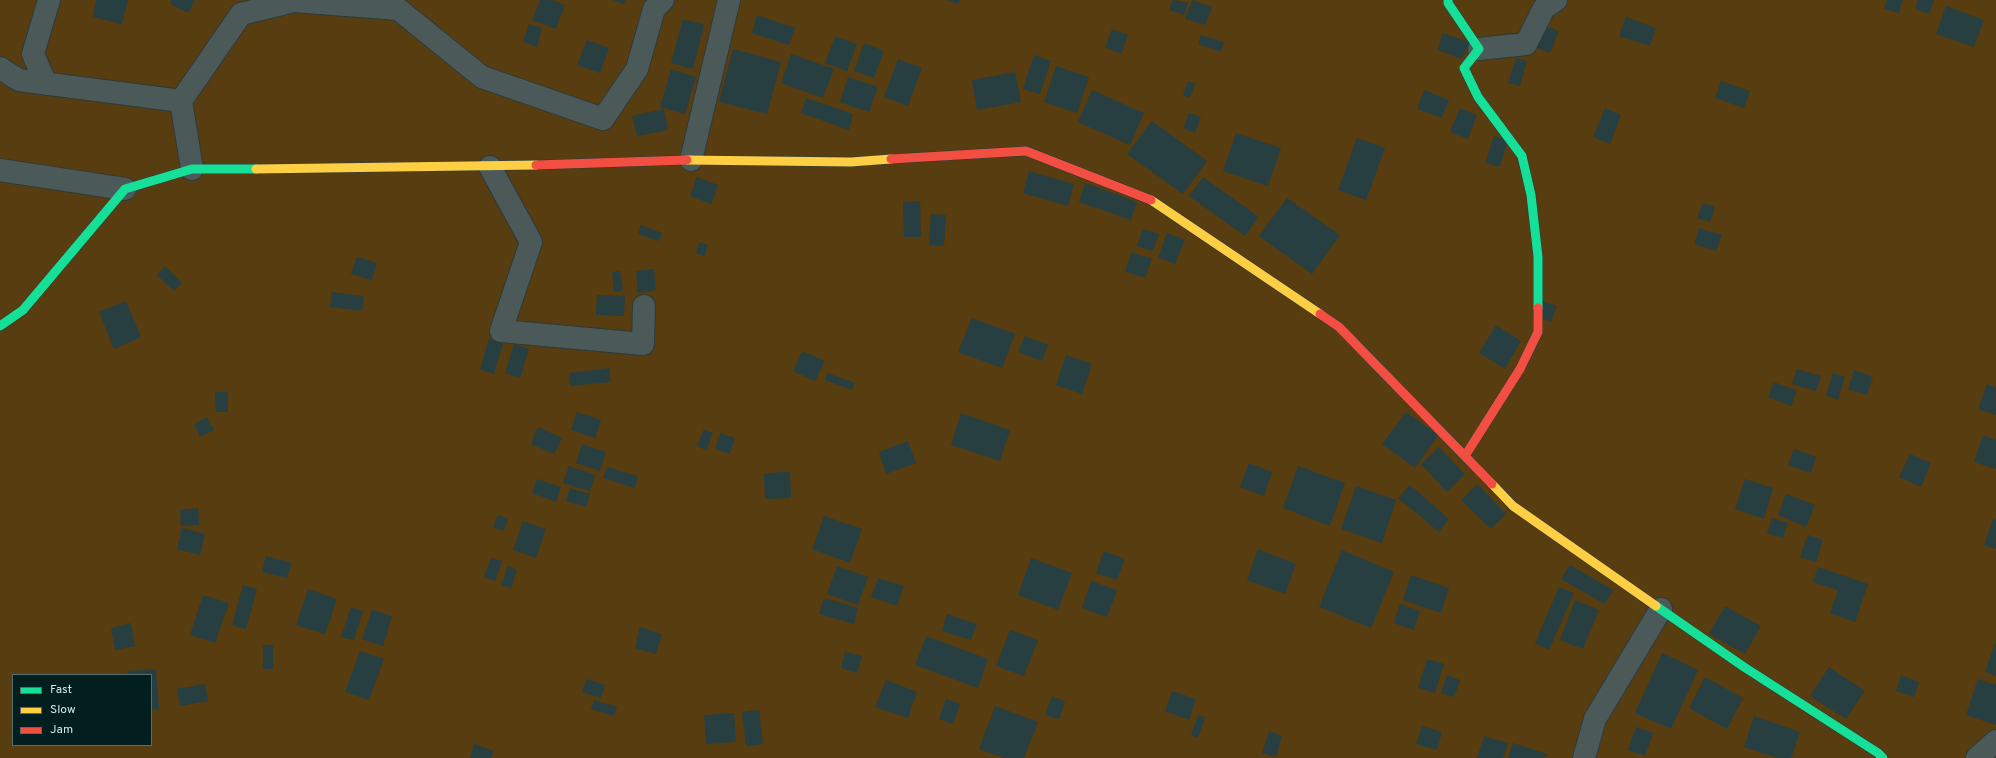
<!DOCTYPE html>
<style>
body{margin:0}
#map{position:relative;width:1996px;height:758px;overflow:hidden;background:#0a2021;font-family:Overpass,sans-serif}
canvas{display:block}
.legend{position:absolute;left:12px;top:674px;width:140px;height:72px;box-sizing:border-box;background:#021e1f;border:1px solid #566e6f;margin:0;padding:5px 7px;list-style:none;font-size:12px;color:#d3e6e7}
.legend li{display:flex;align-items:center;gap:8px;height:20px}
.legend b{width:20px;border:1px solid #566e6f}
</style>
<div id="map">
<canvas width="1996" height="758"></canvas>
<ul class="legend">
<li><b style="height:5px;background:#16e098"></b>Fast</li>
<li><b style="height:5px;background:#ffcf43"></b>Slow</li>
<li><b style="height:5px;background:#f24e42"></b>Jam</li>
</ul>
</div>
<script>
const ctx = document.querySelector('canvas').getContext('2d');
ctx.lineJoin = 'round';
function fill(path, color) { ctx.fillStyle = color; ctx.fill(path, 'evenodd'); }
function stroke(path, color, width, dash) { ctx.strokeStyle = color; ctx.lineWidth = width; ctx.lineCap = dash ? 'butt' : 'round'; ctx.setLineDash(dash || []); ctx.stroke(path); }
fill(new Path2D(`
 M0 0H1996V758H0ZM13 675H151V745H13Z`), '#573d10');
fill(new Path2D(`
 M96 0H128L122 24 93 17Z
 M172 0H195L188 13 170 4Z
 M540 0H552L565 5 556 29 532 20Z
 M612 0H626L624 4Z
 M947 0H960L958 4Z
 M1173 0 1188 2 1184 15 1169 10Z
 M1192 0 1212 7 1205 25 1185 19Z
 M1887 0H1903L1899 13 1884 9Z
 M1918 0H1934L1929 14 1915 9Z
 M1946 6 1984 20 1974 47 1936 34Z
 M757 15 795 28 789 45 752 33Z
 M1626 17 1656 28 1650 46 1619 36Z
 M683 19 704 25 693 69 671 63Z
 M529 24 542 28 537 47 523 42Z
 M1543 25 1559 31 1550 53 1535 47Z
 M1112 29 1128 35 1121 54 1105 47Z
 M1443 33 1469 42 1462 59 1437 50Z
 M1201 35 1224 42 1221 52 1198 44Z
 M835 36 857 44 847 71 825 63Z
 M587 40 609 48 600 73 577 65Z
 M864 43 884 51 874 78 854 71Z
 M733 49 781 62 767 114 719 102Z
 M791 54 834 69 823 98 781 83Z
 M1034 55 1051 61 1040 94 1023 89Z
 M1516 58 1527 61 1520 86 1508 83Z
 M898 59 922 68 908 106 884 97Z
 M1056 66 1089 77 1077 113 1044 102Z
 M671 69 696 77 685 114 660 107Z
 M1015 72 1021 102 977 110 972 80Z
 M848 77 878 87 869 112 840 102Z
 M1188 81 1195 84 1190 98 1183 95Z
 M1721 81 1750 91 1744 108 1715 98Z
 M1092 90 1144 113 1130 145 1078 122Z
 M1424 90 1449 100 1442 118 1417 109Z
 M806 98 853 114 849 130 801 113Z
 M1460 108 1477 115 1468 139 1450 132Z
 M1605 108 1621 115 1610 144 1593 137Z
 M664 109 668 130 637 136 632 116Z
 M1189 113 1201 117 1195 133 1183 128Z
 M1152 121 1207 161 1183 194 1127 154Z
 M1236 133 1281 148 1268 186 1223 171Z
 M1494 136 1508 140 1500 167 1485 163Z
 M1357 138 1385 148 1366 200 1338 190Z
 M1029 171 1074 184 1068 206 1023 193Z
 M697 177 718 185 711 204 690 196Z
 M1203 177 1259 217 1245 236 1189 196Z
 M1085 183 1137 202 1131 220 1079 202Z
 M1287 198 1340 235 1312 274 1259 236Z
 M920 201 921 237H904L903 202Z
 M1703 203 1715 207 1710 222 1697 218Z
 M931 214 946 215 944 246 929 245Z
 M641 225 662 233 659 241 638 234Z
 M1699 228 1722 235 1716 251 1694 244Z
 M1143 229 1159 234 1153 251 1137 246Z
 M1167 233 1185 240 1175 264 1158 257Z
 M699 242 708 245 704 256 696 253Z
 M1132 252 1152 259 1145 278 1125 271Z
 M357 257 377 263 372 280 351 274Z
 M165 266 182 283 174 291 157 275Z
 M654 269 656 290 638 293 636 271Z
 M620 271 623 290 614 292 612 272Z
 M332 292 364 296 362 311 330 307Z
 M597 295 625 296 624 316 596 315Z
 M1537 299 1557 306 1551 322 1532 315Z
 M126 301 141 337 114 349 99 312Z
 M972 318 1015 334 1002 368 958 352Z
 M1496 325 1521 341 1505 369 1479 353Z
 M1025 336 1048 345 1042 361 1018 352Z
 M489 339 503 344 494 374 480 369Z
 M514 344 529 349 520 378 505 373Z
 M802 351 825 361 815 381 793 371Z
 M1066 355 1092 364 1082 394 1056 385Z
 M609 368 611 382 570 386 569 373Z
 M1797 369 1821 376 1816 391 1792 384Z
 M1854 370 1873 377 1867 395 1848 389Z
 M827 373 855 383 852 390 825 380Z
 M1833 373 1845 377 1838 400 1826 395Z
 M1774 382 1797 391 1791 406 1768 397Z
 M1987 384 1996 387V415L1978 409Z
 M215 392H228V412H216Z
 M577 412 601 420 595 438 571 430Z
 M1406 412 1438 435 1415 468 1382 444Z
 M961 413 1010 430 1000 461 951 445Z
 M207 417 214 430 200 437 194 424Z
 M538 427 562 438 554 454 531 444Z
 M704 429 713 433 706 450 697 446Z
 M720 433 735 438 730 454 715 449Z
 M1983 435 1996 440V469L1974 462Z
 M908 441 916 463 886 474 879 452Z
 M582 444 606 452 600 471 576 463Z
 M1439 447 1465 474 1447 492 1421 464Z
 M1794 449 1816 457 1811 473 1788 465Z
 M1910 454 1931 463 1921 487 1899 477Z
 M1249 463 1272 472 1264 496 1240 487Z
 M569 466 595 475 590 491 563 483Z
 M1298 466 1345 483 1330 526 1283 508Z
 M607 467 638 476 635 488 603 478Z
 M790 472 791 498 765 499 764 473Z
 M537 479 561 487 556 502 532 493Z
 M1745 479 1773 488 1764 519 1735 509Z
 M1477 484 1506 514 1491 529 1461 500Z
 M1410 485 1449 519 1439 532 1398 498Z
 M1356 486 1396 500 1382 543 1341 529Z
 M570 488 590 494 586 507 566 501Z
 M1786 494 1815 505 1806 527 1778 515Z
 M198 508 199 525 181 526 180 510Z
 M498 515 508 519 503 531 493 527Z
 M824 516 862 529 850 563 812 549Z
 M1772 518 1788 523 1783 538 1767 533Z
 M1993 519 1996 520V549L1984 545Z
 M523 521 546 529 536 558 513 550Z
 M182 528 205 534 200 555 177 549Z
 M1808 535 1823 540 1816 562 1800 557Z
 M1258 549 1296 564 1285 594 1247 580Z
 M1342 550 1394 572 1371 628 1319 607Z
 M1104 551 1125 559 1117 580 1096 573Z
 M266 556 292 563 287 578 262 572Z
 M491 558 502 561 495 581 484 577Z
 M1031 558 1072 573 1058 610 1018 595Z
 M1570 565 1613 590 1605 604 1561 579Z
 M508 566 517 570 511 588 501 585Z
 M837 566 868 577 858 605 827 594Z
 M1818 567 1868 584 1855 622 1830 613 1838 590 1813 582Z
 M1411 575 1449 588 1441 613 1403 600Z
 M878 578 904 586 897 606 871 597Z
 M1091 581 1117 590 1107 617 1082 608Z
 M243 585 257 589 246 629 232 625Z
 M1559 587 1574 593 1549 650 1535 643Z
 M308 589 337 599 325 634 296 625Z
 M203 595 229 603 215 643 190 635Z
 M824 598 858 608 854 624 819 614Z
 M1575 600 1599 610 1583 649 1560 640Z
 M1400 604 1420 611 1414 630 1394 623Z
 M1725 606 1761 626 1745 654 1709 634Z
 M351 607 363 611 354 640 341 637Z
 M372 610 392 616 383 646 362 639Z
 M947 614 977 624 971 640 942 631Z
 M131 623 135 646 115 650 111 628Z
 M640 627 662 634 656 654 635 648Z
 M1010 630 1038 640 1024 676 996 666Z
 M926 636 988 659 978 688 915 665Z
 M1995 643 1996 644V676L1985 672Z
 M263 645H273V669H263Z
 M360 651 384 659 369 700 345 692Z
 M845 652 862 656 857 673 841 668Z
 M1662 653 1698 670 1671 729 1635 713Z
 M1427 659 1444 664 1435 693 1418 688Z
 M1829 667 1865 691 1846 719 1810 696Z
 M156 669 159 709 151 710V675H128L127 671Z
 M1447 675 1460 680 1454 697 1441 693Z
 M1901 675 1919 682 1914 697 1896 691Z
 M1705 677 1743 698 1727 729 1689 708Z
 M587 679 605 685 601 698 582 692Z
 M1978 679 1996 685V725L1966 715Z
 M886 680 917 692 908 718 875 707Z
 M205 684 208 701 180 706 177 689Z
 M1172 691 1196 699 1189 720 1165 711Z
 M1052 696 1065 702 1059 719 1045 715Z
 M946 699 960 704 953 724 939 719Z
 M594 700 617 707 614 716 591 709Z
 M995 706 1038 722 1024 758H1004L979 749Z
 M759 710 763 744 746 746 742 712Z
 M734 713 736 742 706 744 704 715Z
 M1198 715 1205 717 1198 738 1191 735Z
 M1754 716 1800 732 1791 758H1777L1744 747Z
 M1422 726 1442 732 1437 750 1416 744Z
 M1636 727 1653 733 1645 756 1628 750Z
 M1269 731 1282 736 1276 757 1262 753Z
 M1484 736 1508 743 1503 758H1477Z
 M1513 743 1547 754 1546 758H1508Z
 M474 744 494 751 491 758H470Z`), '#273f40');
const street = new Path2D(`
 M1479 49 1526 44 1544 8 1556 0
 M0 68 19 80 181 101 192 169
 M46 84 33 54 49 0
 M181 101 241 14 294 1 398 9 482 77 603 119 637 69 654 9 663 0
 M691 160 729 0
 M490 167 531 242 501 331 643 344 644 306
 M0 170 125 189
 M1584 758 1595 719 1661 609
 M1977 758 1996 741`);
const fast = new Path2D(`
 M1448 0V3L1479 49 1464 68 1478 97 1522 156 1531 195 1538 257V308
 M0 326 23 310 125 189 192 169H256
 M1656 606 1744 667 1878 753 1883 758`);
const slow = new Path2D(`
 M687 160 851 162 891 159
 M256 169 536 165
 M1151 200 1320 314
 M1492 484 1513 506 1656 606`);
const jam = new Path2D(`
 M891 159 1026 151 1151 200
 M536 165 687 160
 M1320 314 1339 327 1492 484
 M1465 456 1520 369 1538 332V308`);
stroke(street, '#2d3a3b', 24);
stroke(fast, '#2d3a3b', 10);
stroke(slow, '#2d3a3b', 10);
stroke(jam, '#2d3a3b', 10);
stroke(street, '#4b5959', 22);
stroke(fast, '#16e098', 9);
stroke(slow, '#ffcf43', 9);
stroke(jam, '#f24e42', 9);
</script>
